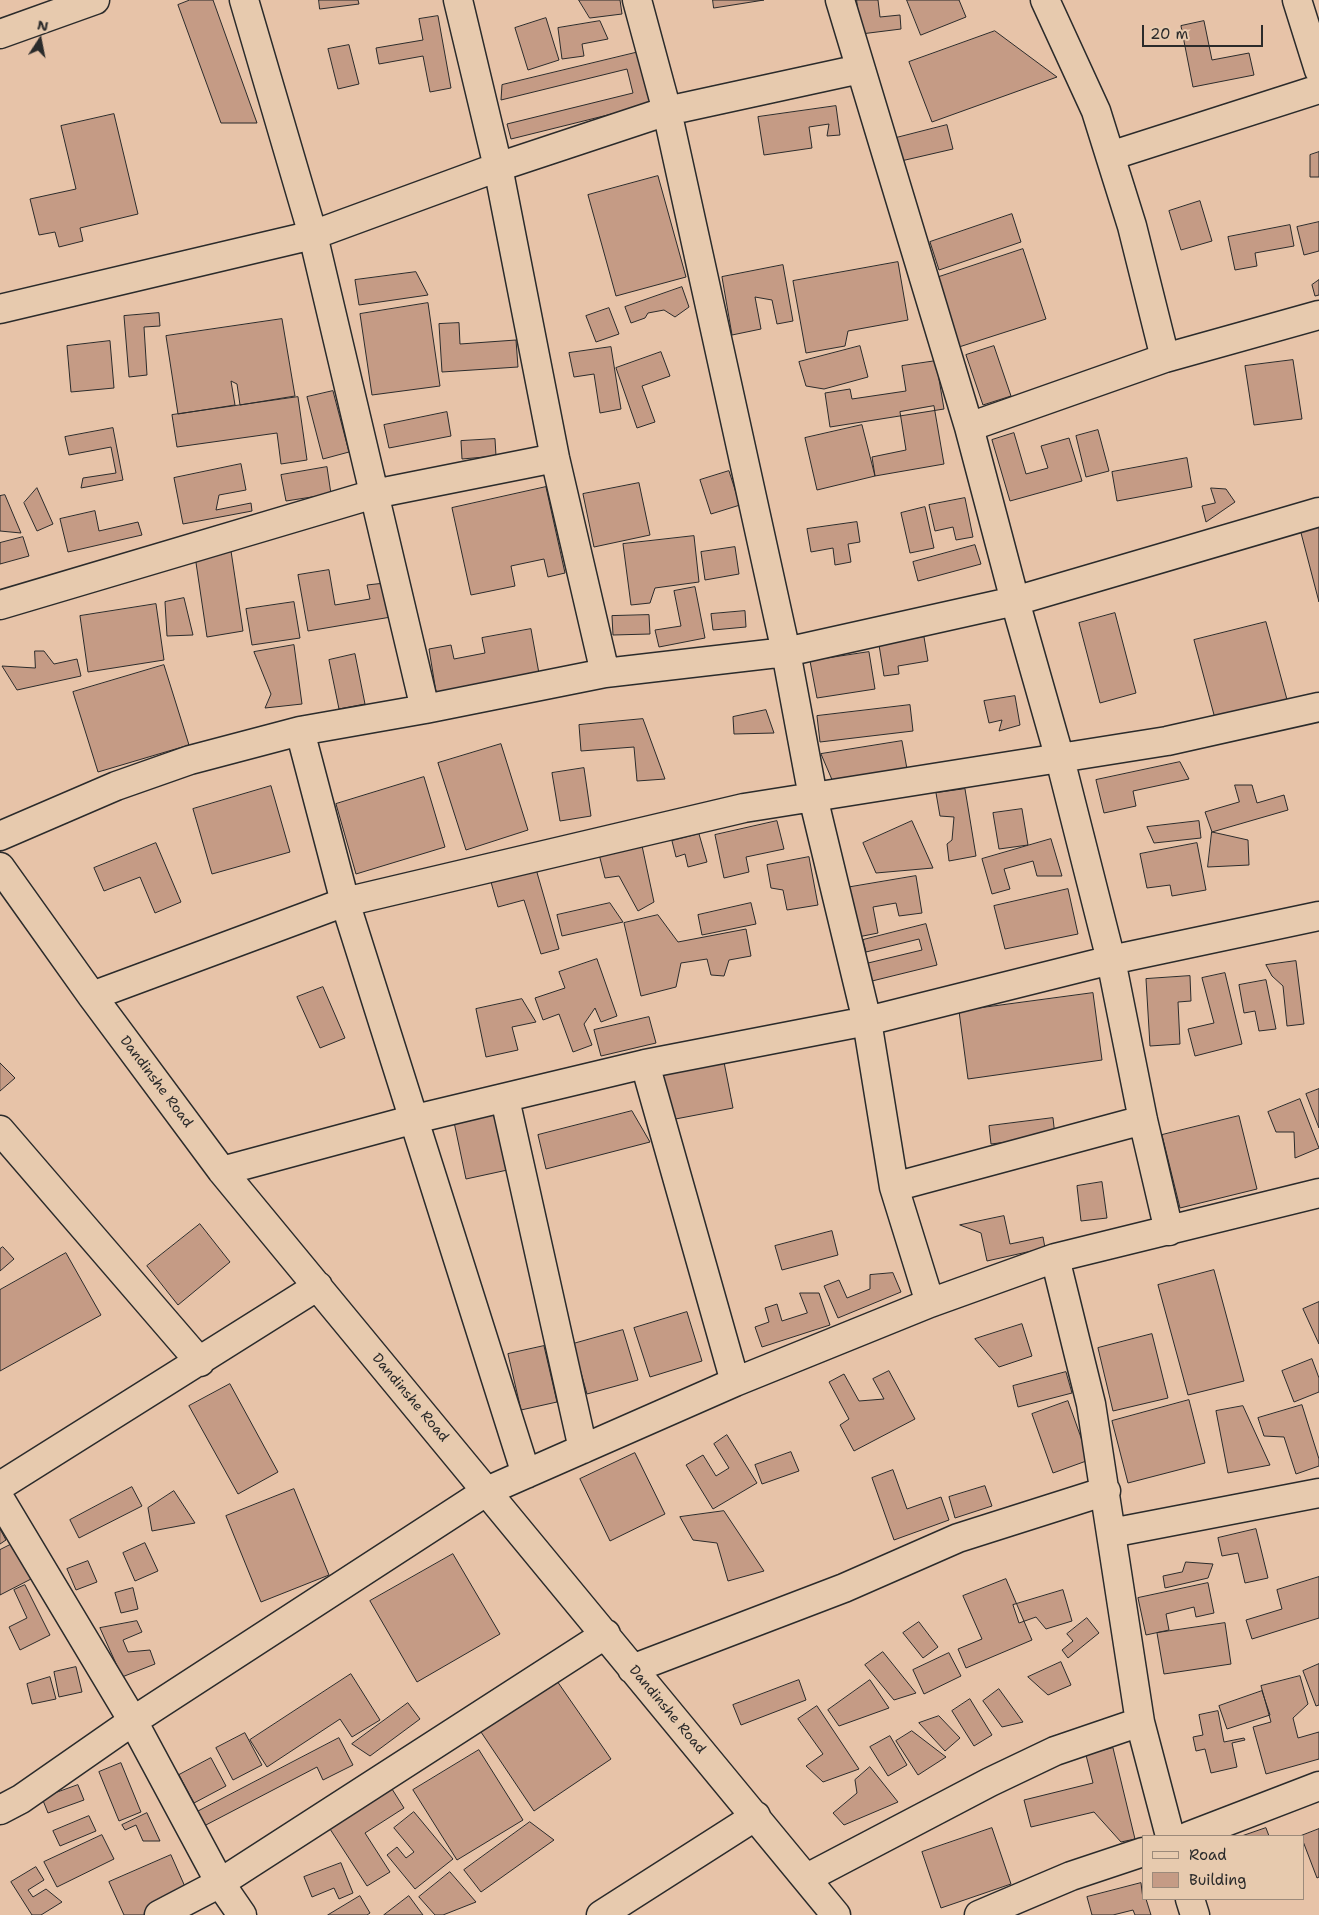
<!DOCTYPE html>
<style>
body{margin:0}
#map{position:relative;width:1319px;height:1915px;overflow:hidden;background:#e7c3a8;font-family:"Shantell Sans",sans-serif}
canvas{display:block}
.legend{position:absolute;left:1142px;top:1835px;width:162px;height:65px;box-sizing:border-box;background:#e7caae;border:1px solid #9c8a7a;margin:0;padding:6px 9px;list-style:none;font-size:15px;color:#2b2b2b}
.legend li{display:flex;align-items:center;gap:10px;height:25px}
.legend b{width:25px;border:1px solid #9c8a7a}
.north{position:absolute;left:15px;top:15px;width:50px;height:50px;-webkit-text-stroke:4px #e7caae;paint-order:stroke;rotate:11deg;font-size:14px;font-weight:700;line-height:20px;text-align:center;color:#2b2b2b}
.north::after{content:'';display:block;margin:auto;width:18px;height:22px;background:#2b2b2b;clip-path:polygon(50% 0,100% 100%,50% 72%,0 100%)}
.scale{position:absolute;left:1142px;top:25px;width:121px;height:22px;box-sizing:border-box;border:2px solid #2b2b2b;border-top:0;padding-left:6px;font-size:15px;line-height:18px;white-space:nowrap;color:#2b2b2b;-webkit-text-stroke:4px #e7caae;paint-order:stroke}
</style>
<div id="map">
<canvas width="1319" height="1915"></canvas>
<ul class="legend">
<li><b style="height:6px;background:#e7caae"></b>Road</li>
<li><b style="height:14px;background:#c59b85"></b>Building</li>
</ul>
<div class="north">N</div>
<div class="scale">20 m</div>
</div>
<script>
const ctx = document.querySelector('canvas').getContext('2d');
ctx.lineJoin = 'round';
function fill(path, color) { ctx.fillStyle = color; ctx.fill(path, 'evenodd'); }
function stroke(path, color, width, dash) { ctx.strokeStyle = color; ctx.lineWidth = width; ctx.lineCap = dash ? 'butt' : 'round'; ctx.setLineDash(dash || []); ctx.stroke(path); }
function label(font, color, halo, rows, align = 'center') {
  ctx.font = font + ' "Shantell Sans",sans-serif'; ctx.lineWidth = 5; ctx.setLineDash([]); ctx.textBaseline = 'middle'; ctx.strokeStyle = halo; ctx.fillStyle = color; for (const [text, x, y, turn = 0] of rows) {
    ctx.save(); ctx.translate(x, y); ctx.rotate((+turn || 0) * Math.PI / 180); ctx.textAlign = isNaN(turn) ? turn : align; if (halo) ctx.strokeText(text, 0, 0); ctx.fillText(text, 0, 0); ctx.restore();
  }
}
const building = new Path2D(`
 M190 0H213L257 123H221L178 5Z
 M319 0H358L359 4 320 9Z
 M579 0H620L622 14 590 18Z
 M713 0H764L714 8Z
 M857 0H878L880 17 900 15 901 29 861 34Z
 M907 0H959L966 17 921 35Z
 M438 16 451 88 430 92 423 56 379 64 376 48 423 40 419 19Z
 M546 18 559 60 528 70 515 28Z
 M600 21 608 39 582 44 584 56 562 59 558 28Z
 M1204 21 1212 60 1249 53 1254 75 1193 87 1181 26Z
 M995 31 1057 77 932 122 909 62Z
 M349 45 359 84 338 89 328 49Z
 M639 52 652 104 511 139 507 124 633 93 627 69 501 100 502 85Z
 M836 106 840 135 827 136 829 124 809 127 812 148 764 155 758 117Z
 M114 114 138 214 80 228 83 241 59 247 55 232 39 235 30 199 76 189 61 126Z
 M947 125 953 149 901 161 896 138Z
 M1319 152V177H1310V155Z
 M658 176 686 277 616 296 588 195Z
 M1200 201 1212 241 1181 250 1169 211Z
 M1012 214 1021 242 939 270 930 242Z
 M1319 222V251L1304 255 1297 227Z
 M1290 225 1294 246 1255 253 1257 266 1235 270 1228 237Z
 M1023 249 1046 319 959 347 936 278Z
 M898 262 908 320 848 331 845 346 806 353 793 281Z
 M783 265 793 321 777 324 772 300 755 297 761 329 732 335 722 277Z
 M416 272 428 295 359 305 355 280Z
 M1319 280V295L1315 296 1312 285Z
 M682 287 689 307 675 317 664 310 648 313 645 318 631 323 625 307Z
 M428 303 440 386 372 395 360 314Z
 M609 308 619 334 596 342 586 316Z
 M159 313 160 326 144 327 147 375 129 377 124 316Z
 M282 319 295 396 240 405 237 384 231 381 235 405 178 414 166 336Z
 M459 323 460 344 516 340 518 367 442 372 439 324Z
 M110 341 114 388 71 392 67 346Z
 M860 346 868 377 824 389 806 386 799 362Z
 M994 346 1011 396 983 405 966 355Z
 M611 347 621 409 600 413 594 374 574 377 569 353Z
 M661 352 670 376 642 386 655 422 637 428 616 368Z
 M1293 360 1302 419 1254 425 1245 366Z
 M936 361 944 409 830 427 825 393 850 389 852 399 906 391 902 366Z
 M333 391 349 452 323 459 307 397Z
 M298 397 307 460 281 464 277 433 177 447 172 415Z
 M934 406 944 464 875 476 872 457 906 450 900 412Z
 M447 412 451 436 389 448 384 425Z
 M862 425 875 476 817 490 805 438Z
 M113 428 123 480 81 488 83 478 116 473 111 447 69 455 65 437Z
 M1098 430 1109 471 1086 477 1076 436Z
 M1014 433 1026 474 1048 468 1041 446 1069 438 1082 481 1010 501 992 440Z
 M495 439 496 456 462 459 461 441Z
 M1187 458 1192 487 1117 501 1112 472Z
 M241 464 246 490 219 495 216 510 251 503 252 511 183 524 174 478Z
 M327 467 331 494 286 501 281 475Z
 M729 471 740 505 711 514 700 480Z
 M639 483 650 535 594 547 583 494Z
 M546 487 565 573 548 577 544 559 511 566 515 586 471 595 452 508Z
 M37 488 53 524 37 531 24 503Z
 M1211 488 1226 489 1235 502 1206 522 1202 506 1215 503Z
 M5 495 21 533 0 531V496Z
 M965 498 973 537 956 540 953 527 935 531 929 505Z
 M925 507 934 548 910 553 901 513Z
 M95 511 99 531 138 522 142 535 68 552 60 519Z
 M857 522 860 542 848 544 851 562 835 565 833 548 811 552 807 529Z
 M1319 524V602L1300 529Z
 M694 536 699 582 655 588 650 603 631 605 623 544Z
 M23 537 29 556 0 564V543Z
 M975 545 981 564 918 581 913 562Z
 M735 547 739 574 705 580 701 552Z
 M231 551 243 631 207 637 195 556Z
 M329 570 335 605 370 599 367 585 385 583 391 617 308 631 298 575Z
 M695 587 705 638 659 647 655 630 681 626 674 591Z
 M184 598 193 635 167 636 165 602Z
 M294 602 300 638 252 645 246 609Z
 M156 604 164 660 88 672 80 616Z
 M745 611 746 627 713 630 711 614Z
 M1115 613 1136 693 1100 703 1079 623Z
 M649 615 650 634 613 635 612 616Z
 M1266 622 1289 707 1217 726 1194 640Z
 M531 629 540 679 437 698 429 649 451 645 454 659 485 653 482 638Z
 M924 637 928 661 898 666 899 674 884 676 879 645Z
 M294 645 302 704 265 708 271 694 254 652Z
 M35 651H44L54 664 77 659 81 676 17 690 2 666 35 668Z
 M869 652 875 689 817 698 810 661Z
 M355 654 365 704 339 709 329 660Z
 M164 665 189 745 98 772 73 692Z
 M1015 696 1020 725 999 731 1002 720 989 723 984 701Z
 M910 705 913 731 820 742 817 716Z
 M766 710 774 733 734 734 733 717Z
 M643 719 665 779 637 781 634 747 581 751 579 725Z
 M902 741 907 769 833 782 821 754Z
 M501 744 528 830 466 850 438 763Z
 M1180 762 1189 779 1133 791 1136 806 1104 813 1096 780Z
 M584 768 591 816 560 821 552 773Z
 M424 777 445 847 356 874 336 804Z
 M1235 785H1252L1257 803 1284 795 1288 810 1212 832 1205 812 1239 802Z
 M271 786 290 852 212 874 193 809Z
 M965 789 976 856 949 861 947 844 952 840 954 817 940 816 936 793Z
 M1022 809 1028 845 999 849 993 813Z
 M777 821 784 849 746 857 749 872 724 878 715 835Z
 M912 821 933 868 876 873 863 843Z
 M1199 821 1201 838 1154 843 1147 827Z
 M1212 832 1248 840 1249 865 1208 867Z
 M699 834 707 862 688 867 685 854 676 857 672 841Z
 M1051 839 1062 876H1037L1033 861 1004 869 1010 889 992 894 982 859Z
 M641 841 654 902 638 911 619 876 605 878 598 850Z
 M156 843 181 902 155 913 140 877 104 891 94 868Z
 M1197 843 1206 890 1172 896 1170 885 1147 888 1140 854Z
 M809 857 818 905 787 910 783 890 771 888 767 865Z
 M536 869 559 949 541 954 524 900 498 907 491 882Z
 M916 876 922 913 899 916 896 903 873 907 878 933 853 938 845 888Z
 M1068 889 1078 934 1005 949 994 906Z
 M610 903 623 922 562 936 557 915Z
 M751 903 756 924 702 935 698 915Z
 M658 915 678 942 746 929 751 956 729 960 724 976 711 975 707 959 681 963 676 987 641 996 624 923Z
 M926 924 937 965 868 982 864 964 922 950 919 939 866 952 863 940Z
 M597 959 617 1016 601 1022 595 1008 584 1024 592 1045 573 1052 559 1014 543 1020 535 998 565 988 559 972Z
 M1296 961 1304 1024 1287 1026 1283 986 1272 976 1266 965Z
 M1225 973 1242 1044 1195 1056 1188 1029 1214 1023 1202 978Z
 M1190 976 1191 1001 1178 1002 1180 1044 1150 1046 1146 979Z
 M1266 980 1276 1029 1259 1031 1255 1011 1244 1013 1239 985Z
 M323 987 345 1038 320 1048 297 997Z
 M1093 993 1102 1060 968 1079 959 1011Z
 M522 999 536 1022 512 1027 518 1050 486 1057 476 1009Z
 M649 1017 656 1043 601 1056 594 1030Z
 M723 1057 733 1108 665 1121 654 1071Z
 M0 1063 15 1078 0 1091Z
 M1319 1089V1128L1306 1094Z
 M1300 1099 1319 1148 1295 1158 1294 1132H1276L1268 1112Z
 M632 1111 650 1142 546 1169 538 1135Z
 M500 1112 512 1169 466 1179 454 1122Z
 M1239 1116 1257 1189 1180 1208 1162 1135Z
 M1053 1118 1055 1136 991 1144 989 1126Z
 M1102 1182 1107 1218 1081 1221 1077 1186Z
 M1004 1216 1010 1244 1043 1237 1045 1248 987 1261 981 1233 960 1225Z
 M200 1224 230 1262 178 1305 147 1266Z
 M832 1231 838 1255 782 1270 775 1246Z
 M3 1247 14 1259 0 1271V1249Z
 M66 1253 101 1315 0 1371V1290Z
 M1214 1270 1244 1381 1188 1395 1158 1285Z
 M893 1273 901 1292 838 1318 824 1286 839 1280 847 1298 870 1289V1275Z
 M800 1293H819L830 1325 762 1347 755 1327 769 1322 765 1308 777 1304 782 1321 807 1313Z
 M1319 1302V1344L1303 1309Z
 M687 1312 702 1361 650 1377 634 1328Z
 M1022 1324 1032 1356 999 1367 975 1339Z
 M623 1330 638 1380 587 1394 573 1344Z
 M1152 1334 1168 1398 1113 1411 1098 1348Z
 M544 1346 557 1402 521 1410 508 1354Z
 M1312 1359 1319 1378V1392L1294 1402 1282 1371Z
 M889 1371 915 1419 854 1451 840 1425 849 1419 829 1382 844 1374 859 1401 884 1399 873 1379Z
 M1066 1372 1072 1393 1018 1407 1013 1386Z
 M230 1384 278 1472 238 1494 189 1406Z
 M1189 1400 1205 1463 1128 1483 1112 1421Z
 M1068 1401 1089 1460 1053 1473 1032 1414Z
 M1302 1405 1319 1459V1466L1296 1474 1284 1437 1264 1436 1258 1418Z
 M1243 1406 1270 1465 1228 1473 1216 1411Z
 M727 1435 757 1483 713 1509 686 1465 703 1455 716 1476 729 1468 714 1444Z
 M791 1452 799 1471 762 1484 755 1465Z
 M635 1453 665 1514 610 1541 580 1479Z
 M893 1470 907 1509 941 1497 949 1520 894 1540 872 1478Z
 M985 1486 992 1506 955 1518 949 1497Z
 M132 1487 142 1506 79 1538 70 1520Z
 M294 1489 329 1575 261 1602 226 1516Z
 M174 1491 195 1523 152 1531 148 1508Z
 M724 1511 764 1571 728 1581 717 1543 693 1540 680 1517Z
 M0 1529 6 1540 0 1544Z
 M1256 1529 1268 1578 1245 1583 1238 1553 1222 1556 1218 1538Z
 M145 1543 158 1571 135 1581 123 1553Z
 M12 1544 31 1579 0 1595V1550Z
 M453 1554 500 1634 417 1682 370 1601Z
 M88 1561 97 1582 76 1590 67 1569Z
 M1186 1562 1213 1564 1208 1578 1165 1588 1163 1576 1182 1572Z
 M1319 1577V1618L1252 1639 1246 1620 1282 1609 1277 1590Z
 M1006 1579 1032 1640 966 1668 958 1649 982 1639 963 1596Z
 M1208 1583 1214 1613 1196 1617 1194 1607 1166 1614 1169 1630 1146 1635 1138 1598Z
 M25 1585 50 1635 20 1650 9 1627 27 1618 14 1590Z
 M133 1588 138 1609 121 1613 115 1593Z
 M1063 1590 1072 1621 1046 1629 1036 1617 1019 1623 1013 1605Z
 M1087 1618 1099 1633 1068 1658 1062 1650 1073 1641 1067 1634Z
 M137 1621 142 1632 123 1640 128 1652 150 1650 155 1664 122 1677 100 1628Z
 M919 1622 938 1647 923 1658 903 1633Z
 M1225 1623 1231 1664 1164 1674 1157 1633Z
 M883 1652 916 1693 894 1700 865 1665Z
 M949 1653 961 1676 924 1694 913 1670Z
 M1061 1662 1071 1685 1048 1695 1028 1677Z
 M1319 1664V1705L1316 1706 1303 1671Z
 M76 1667 82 1692 59 1697 54 1672Z
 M351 1674 380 1720 352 1737 340 1719 267 1767 250 1740Z
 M1300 1676 1308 1704 1293 1718 1298 1738 1319 1732V1759L1266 1774 1253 1727 1271 1722 1261 1686Z
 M50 1677 56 1699 32 1704 27 1684Z
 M799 1680 806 1700 741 1725 733 1705Z
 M870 1680 889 1708 839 1726 828 1710Z
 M557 1681 611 1759 534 1811 481 1732Z
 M999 1689 1023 1722 1002 1727 983 1701Z
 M1262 1691 1270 1715 1227 1729 1219 1706Z
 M970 1699 992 1735 974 1746 952 1711Z
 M408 1703 420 1719 370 1756 352 1744Z
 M817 1706 859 1769 823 1782 806 1766 823 1754 798 1719Z
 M1218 1711 1224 1742 1244 1738 1245 1740 1232 1743 1237 1767 1211 1773 1205 1749 1196 1751 1193 1737 1203 1735 1199 1715Z
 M939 1716 960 1738 945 1751 919 1723Z
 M912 1731 946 1757 918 1775 896 1741Z
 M245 1733 262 1765 233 1780 216 1748Z
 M890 1736 907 1765 888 1776 870 1747Z
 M339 1738 353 1765 323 1780 317 1767 204 1826 197 1812Z
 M1113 1748 1135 1839 1121 1842 1094 1812 1031 1827 1024 1800 1093 1783 1086 1755Z
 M479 1750 523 1820 457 1860 413 1790Z
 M211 1758 226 1786 194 1803 179 1775Z
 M121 1763 141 1812 119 1821 99 1772Z
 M870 1767 898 1802 844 1825 833 1813 857 1793 855 1780Z
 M78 1785 84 1800 48 1813 42 1798Z
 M392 1789 404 1808 365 1833 390 1872 367 1886 330 1829Z
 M414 1812 453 1859 415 1889 387 1855 397 1847 406 1858 414 1852 394 1828Z
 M147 1813 160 1841H143L136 1825 125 1830 122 1825Z
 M89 1816 96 1831 60 1846 53 1831Z
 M530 1822 554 1840 481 1892 464 1870Z
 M992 1828 1011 1884 941 1908 922 1852Z
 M1266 1828 1269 1836H1242Z
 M1319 1829V1877L1317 1878 1301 1836Z
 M102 1835 114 1859 57 1887 44 1862Z
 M171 1855 190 1898 151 1915H124L109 1882Z
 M341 1863 353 1893 339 1899 334 1888 312 1897 304 1877Z
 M36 1867 44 1880 28 1890 33 1897 46 1889 62 1902 41 1915H32L11 1882Z
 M450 1872 476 1902 443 1915H435L419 1897Z
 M1141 1883 1143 1899H1146L1151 1915H1135L1133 1910 1113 1915H1092L1087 1897Z
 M360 1896 370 1913 367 1915H328Z
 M409 1896 423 1915H384Z`);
fill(building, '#c59b85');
stroke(building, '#2b2b2b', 1);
const minor = new Path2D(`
 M244 0 313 235 425 709
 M458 0 498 167 555 458 605 673
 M637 0 667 111 786 652 813 797 867 1021 894 1187 930 1303
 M840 0 969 427 1015 601 1060 759 1111 960 1143 1120 1169 1231
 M1045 0 1096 111 1132 226 1165 358
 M1297 0 1319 70
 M0 34 95 0
 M1110 156 1319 89
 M0 309 313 235 498 167 667 111 860 69
 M969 427 1165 358 1319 315
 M0 605 374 494 555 458
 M300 731 345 902 526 1474
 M0 836 116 786 190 760 300 731 425 709 605 673 786 652 1015 601 1319 512
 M0 867 92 996 222 1171 836 1915
 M92 996 345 902 744 808 1167 741 1319 707
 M645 1064 735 1382
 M505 1099 583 1449
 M0 1130 200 1362
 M222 1171 415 1119 645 1064 867 1021 1111 960 1319 916
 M894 1187 1143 1120
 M1055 1258 1091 1404 1140 1722 1170 1836
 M0 1486 318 1286
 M0 1499 133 1721 220 1883 242 1915
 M1111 1533 1319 1493
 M632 1669 844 1588 958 1538 1106 1491
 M0 1810 21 1799 133 1721 487 1491 735 1382 930 1303 1055 1258 1319 1193
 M1189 1836 1319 1786
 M807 1878 990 1782 1055 1751 1140 1722
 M1190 1899 1195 1915
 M159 1915 220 1883 606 1634
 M601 1915 756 1816
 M979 1915 1071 1876 1143 1852`);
stroke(minor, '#2b2b2b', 31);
stroke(minor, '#e7caae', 28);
label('14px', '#2b2b2b', '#e7caae', [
 ["Dandinshe Road",156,1082,53],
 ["Dandinshe Road",410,1398,50],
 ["Dandinshe Road",667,1710,50]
]);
</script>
